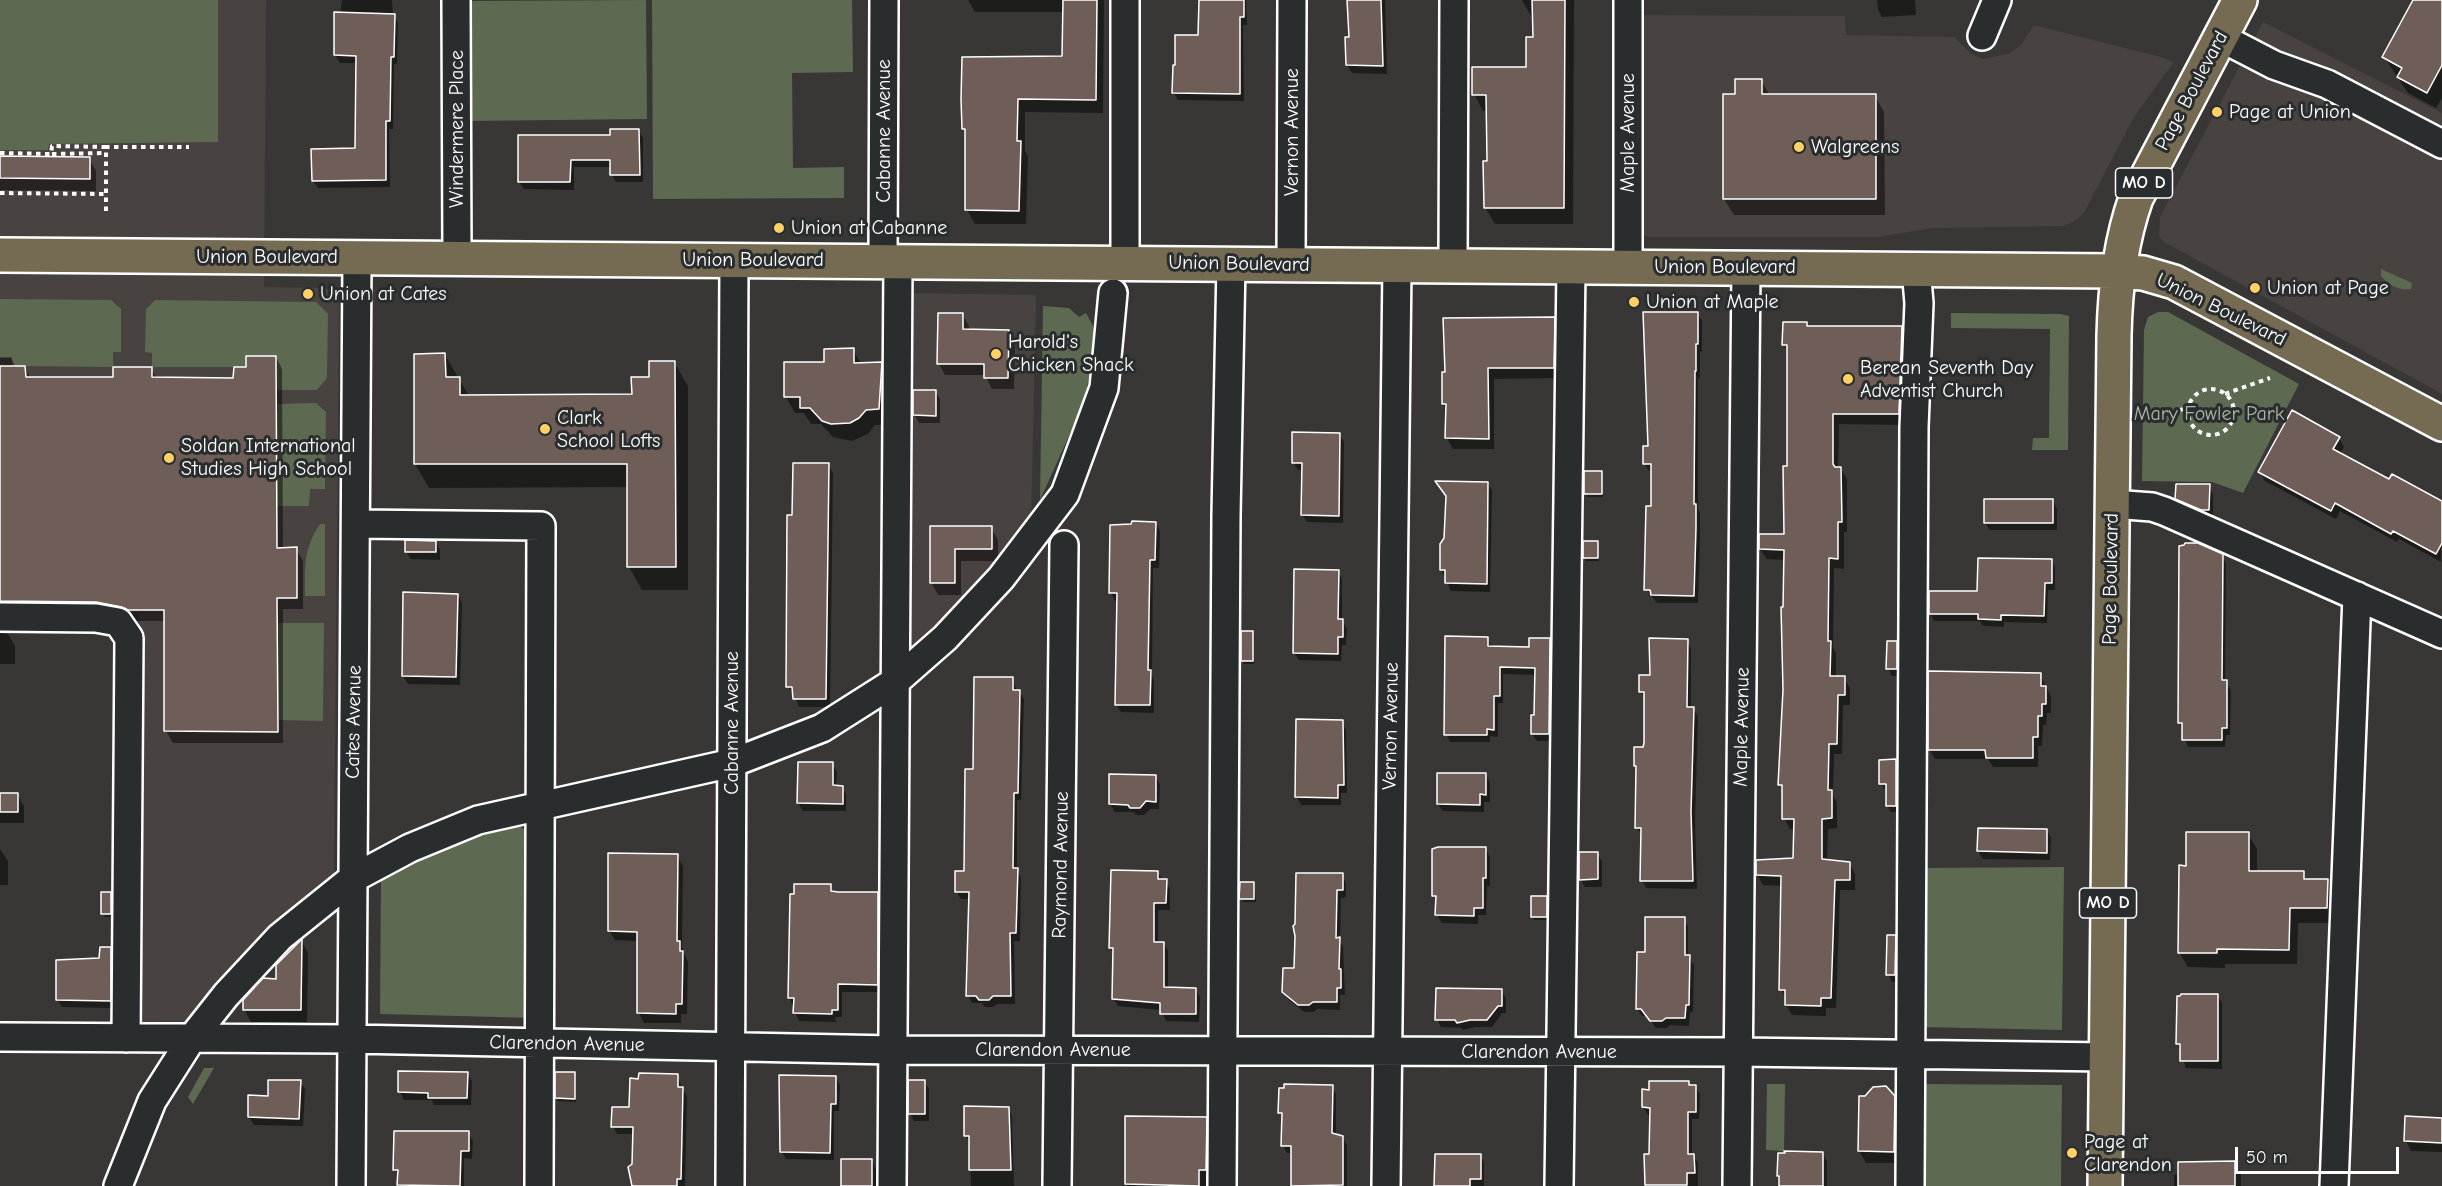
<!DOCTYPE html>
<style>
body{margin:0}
#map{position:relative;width:2442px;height:1186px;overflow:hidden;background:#383736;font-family:"Comic Neue",sans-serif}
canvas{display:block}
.scale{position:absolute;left:2235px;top:1147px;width:164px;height:27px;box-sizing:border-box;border:3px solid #fff;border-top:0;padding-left:8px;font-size:18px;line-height:21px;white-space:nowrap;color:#fff;-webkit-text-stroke:4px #2a2d2e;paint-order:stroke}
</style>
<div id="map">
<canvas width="2442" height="1186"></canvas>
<div class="scale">50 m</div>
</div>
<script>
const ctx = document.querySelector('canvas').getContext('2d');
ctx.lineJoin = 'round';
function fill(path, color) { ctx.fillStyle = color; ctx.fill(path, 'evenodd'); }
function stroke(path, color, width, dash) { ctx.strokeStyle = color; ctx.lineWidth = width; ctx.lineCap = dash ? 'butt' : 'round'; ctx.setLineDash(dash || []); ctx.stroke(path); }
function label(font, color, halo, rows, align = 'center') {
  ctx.font = font + ' "Comic Neue",sans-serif'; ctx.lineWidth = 6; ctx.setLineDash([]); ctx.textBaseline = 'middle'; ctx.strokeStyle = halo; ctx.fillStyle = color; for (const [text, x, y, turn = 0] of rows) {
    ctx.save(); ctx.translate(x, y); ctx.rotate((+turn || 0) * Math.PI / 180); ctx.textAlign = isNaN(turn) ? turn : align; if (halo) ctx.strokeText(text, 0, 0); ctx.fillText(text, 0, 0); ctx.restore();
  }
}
fill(new Path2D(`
 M0 0H266L264 287 324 288 330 290 336 296 339 304 334 881 190 1021 133 1022 139 613 0 611Z
 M1641 15 1845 16 1846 35 1954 37 1971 54 1983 59 2008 54 2020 46 2034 25 2161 57 2174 62 2134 117 2085 211 2076 220 2064 226 1933 228 1878 237H1649L1643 235 1639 228Z
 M2263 22 2442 113V394L2164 242 2159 236 2160 217Z
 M908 293 1036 295 1031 523 981 586 914 650 908 649Z`), '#484240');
fill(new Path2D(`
 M0 0H218V142L49 144 48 150H0Z
 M646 0 647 119 467 121 465 1Z
 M652 0H852L853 72 792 73 793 168 844 167V198L653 199Z
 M2381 269 2412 283 2411 289C2401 291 2387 285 2381 276Z
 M0 299 111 300 121 309V352H113V367L12 366V357H0Z
 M155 300 316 302 328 314 327 378 317 390H277L276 356H247L246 367H152V353L145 352 146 309Z
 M1043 306 1069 308 1079 317 1086 313 1093 326 1096 342 1087 387 1078 416 1040 500Z
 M2158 312H2168L2299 384 2243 493 2212 482 2142 481 2144 330 2148 317Z
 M1951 313 2060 314 2069 316 2068 450H2032L2033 438H2049L2050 329 1951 328Z
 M316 403 326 412 325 489H310L309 506H277V404Z
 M320 524H325V596H305C305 567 303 549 320 524Z
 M277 623H324L323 721 277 720Z
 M511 823 521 827 528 833 536 1018 380 1014 381 877 440 845Z
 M2064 867 2062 1030 1919 1027 1920 868Z
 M204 1068H214L193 1104 188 1097Z
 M1767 1084H1785L1784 1151 1766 1150Z
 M1920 1084 2062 1085 2061 1186H1917Z`), '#5d6950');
fill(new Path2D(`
 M342 0H392L393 15 398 23 397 64H394L393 129H389L390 187 318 188 313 181 356 149 358 63H340L335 55Z
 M968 0H1104L1103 113 1025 112V151L1028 156 1026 224H975L967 210V134L964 129 1064 58V12H975Z
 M1200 0H1246L1247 25H1243L1244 101 1178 100 1173 92 1200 37Z
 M1348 0H1385L1387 74 1352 73 1347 65 1346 39H1351Z
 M1522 0H1574L1573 224H1495L1485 207 1489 162 1488 111H1483L1474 94 1528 69 1535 38 1534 18H1532Z
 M1877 0H1915L1916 15 1882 17 1878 9Z
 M2414 0H2442V98L2436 108 2408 93 2384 57Z
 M1761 80 1770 96H1875L1884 112 1885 215H1734L1724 199V95H1736Z
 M638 130 643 138V182H616L612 175V167H574V190L524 189 519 182 611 137Z
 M0 158 89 159 96 171V191L0 190Z
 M1697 313 1702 321V352H1700V378H1698V509L1700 513V537L1698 603H1657L1646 589 1652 508 1653 471H1649L1644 463Z
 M962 314 969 326V331L1008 332 1015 344 1014 389H992L985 375H945L939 364Z
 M1554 319 1560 329 1559 378 1494 379V449H1453L1447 438V411L1443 404 1444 374Z
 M1808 327 1901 328 1907 338 1904 425 1839 424 1838 469H1841L1847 479V532H1844V569L1834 568 1833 648 1836 653V677L1844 678 1850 688V705H1843L1842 754H1834L1833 796 1837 802V828L1828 829 1827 861 1849 863 1855 874V890H1840L1836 1008H1826V1016L1792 1015 1786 1005V999L1781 989 1782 886 1763 885 1757 875 1795 859V829H1790L1784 818V791L1780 784 1784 690 1785 560 1767 559 1760 549 1786 536 1789 468V354L1784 345Z
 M853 350 861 364H881L890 380 888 425H875L868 434 852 441 833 437 821 424H811L804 413H795L786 397 825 364Z
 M415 355H445L469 396H633L651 379 674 362 688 386V590H642L629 567 628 487 429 488 415 464Z
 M276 357 282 369 283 549H296L303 561V609H283V743H173L166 731V621H136L129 618 0 615V358H11L16 368H25L31 379H115L151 368 157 379H235L248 368Z
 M935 391 940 399V423H919L915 415Z
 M1339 434 1344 442 1343 523 1307 522 1302 514 1303 470H1298L1293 462Z
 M2339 438 2344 447 2340 454 2390 481 2442 503 2441 562 2399 539 2397 542 2340 511 2336 519 2265 481 2260 472Z
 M828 465 833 473 830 707H799L794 694 787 686 794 517Z
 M1601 472 1603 497H1587L1585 494Z
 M1488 483 1492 491 1490 592 1451 591 1441 570Z
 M2209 486 2213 494V518H2206L2182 507 2177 498Z
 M2053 501 2057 509V530H1990L1985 523Z
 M1156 524 1160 531 1159 568H1153L1152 675 1154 680V713L1121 712 1116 705 1118 601H1115L1111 593Z
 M932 527 991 528 998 540V561H961V595H938L931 582Z
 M436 542 440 550V560L411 559 406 552Z
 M1585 542H1597L1599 561H1586Z
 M2222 555 2226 564 2225 682 2231 690 2230 735H2226L2225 747H2188L2179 722Z
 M2051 560 2055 567V590H2048L2047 623 2004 622V627L1983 626 1980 621H1934L1930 613Z
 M1338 571 1342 579V620L1347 629 1346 645H1342L1341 661 1299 660 1294 653Z
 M458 595 462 603 460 685 408 684 403 676Z
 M0 633 8 634 15 646V664H0Z
 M1252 633 1254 636V664H1244L1242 661Z
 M1487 638 1492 647 1531 648 1550 640 1554 647 1553 741H1537L1532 734 1535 717 1536 675 1503 674V703H1498V737L1490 736V742H1450L1446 734Z
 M1687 641 1691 649V708L1693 709 1698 716 1695 821 1697 889 1646 888 1642 880 1643 835 1636 828 1637 769 1635 765 1645 748 1646 701 1641 692 1651 677Z
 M1896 642 1901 650V676H1892L1888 668Z
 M2040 674 2051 697V713H2047L2046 725H2043L2042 746H2038V767H1993L1988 759H1935L1930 750Z
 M1012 679 1017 691H1019L1024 699 1021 800H1017V870L1021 877 1020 941H1014L1015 1004H997L993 1007H985L982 1003H972L968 996 970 899H961L956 891 966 873 974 770Z
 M1342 722 1346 730 1347 793H1341V805H1301L1297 797Z
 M1881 761H1896L1899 767V812H1891L1887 806V790H1885L1881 784Z
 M799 764H832L837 772 836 787H842L846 795V811H803L798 803Z
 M1486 775 1490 783V802H1484V812L1443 811 1438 804Z
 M1155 776 1160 784 1159 809H1150L1144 815H1136L1134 812H1115L1110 804Z
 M0 794 17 795 24 806V823H0Z
 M1979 829 2047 830 2051 838 2050 860 1983 859 1978 851Z
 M2248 834 2257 849V872L2303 873 2307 880 2327 881 2335 896V923H2298L2297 964H2225V968L2188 967 2179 952 2187 867Z
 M0 849 8 861V885H0Z
 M1486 849 1490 857V886H1487L1486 915H1478V924L1442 923 1437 915V901L1434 895Z
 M1597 854 1602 861V887H1585L1580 879Z
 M677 856 683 866 682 947 688 962 687 1014H681V1023H644L639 1013 638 941 615 940 609 931Z
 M1157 872 1170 888V910H1158V943H1164L1168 951V988L1195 989 1200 997 1199 1022 1166 1021 1161 1010 1118 1006 1114 999V954L1110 948Z
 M1342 875 1346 883V897L1341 898 1340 941 1343 947 1345 995H1340V1010L1317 1009 1314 1012H1304L1289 1000 1284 992Z
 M1254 884 1256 902H1243L1241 898Z
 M830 885 834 893 877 894 882 902 881 992H842V1017H835L836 1022 799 1021 789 997Z
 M110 894 112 917H105L103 913Z
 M1546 898 1548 920H1534L1532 917Z
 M1684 919 1688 927V957L1694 965 1693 1012H1690L1689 1026 1670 1025 1667 1028H1656L1647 1016H1642L1637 1009 1647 953Z
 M1895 936 1899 944V982H1892L1888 974Z
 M302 942 308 953 307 1022H251L244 1009 277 980Z
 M109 948 113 956 114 1008 62 1007 57 999 101 959Z
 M1501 991 1506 998V1013H1502L1492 1027H1475L1463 1030 1461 1028 1441 1027 1437 1019Z
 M2217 995 2222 1003V1069L2186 1068 2177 1043Z
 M467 1073 472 1081 471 1105H434L432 1100H404L400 1092Z
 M575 1074 576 1077V1102L558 1101 557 1098Z
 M677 1076 687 1097 685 1186H633L634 1134H617L613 1126 630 1109Z
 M835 1077 840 1085 839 1111H834V1160L786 1159 782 1152Z
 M924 1081 929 1089V1121H914L910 1113Z
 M300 1082 305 1089 303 1126 254 1125 249 1117V1097H269Z
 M1688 1083 1690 1087H1695L1700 1094 1699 1119H1692V1155L1698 1163V1186H1646V1156H1651V1115H1648L1643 1107 1651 1091Z
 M1332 1087 1336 1094V1135L1342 1137 1347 1145V1186H1292V1153H1287L1283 1146V1118L1280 1113Z
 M1894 1097 1901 1109V1163H1866L1859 1151 1865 1098Z
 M1008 1108 1012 1116 1014 1186H971L970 1143 965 1135Z
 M1206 1118 1215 1135V1186H1127L1126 1184Z
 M2442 1119V1152L2411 1151 2406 1141Z
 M468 1133 473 1141 472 1159 464 1158V1186H400L399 1177 395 1170Z
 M1822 1153 1827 1161V1186H1780L1786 1154Z
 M1480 1155 1484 1163V1186H1436Z
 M872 1161 876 1169V1186H842Z
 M2234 1163 2241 1174V1186H2174V1175Z`), '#0007');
const building = new Path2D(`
 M1063 0H1097L1096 100 1018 99 1017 141H1021L1019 211 965 210V129H962L961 99 962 57 1062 56Z
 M1199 0H1244V17H1240V94L1172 93 1173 65H1175V35H1198Z
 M1347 0H1381L1383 66 1346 65 1345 37H1349Z
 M1532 0H1565L1564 208H1484L1483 161H1487L1486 95H1472V67H1526V37H1533Z
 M2413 0H2442V65L2427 93 2397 77 2402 68 2382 57Z
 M334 12 395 14 394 57H391L390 121H386V180L312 181 311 149 355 148 356 56 334 55Z
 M1735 79H1762V94H1876V199H1723V94H1735Z
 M610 129H639L640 175H610V160H571L570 182H518V135H610Z
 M0 156 90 157V179L0 178Z
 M1643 312H1698V344H1696V371H1695L1694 504H1696V528L1694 596 1651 595 1650 590H1644L1646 506H1651V464H1643V446H1648Z
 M938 313H963V329L1009 330 1008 378H984V364H937Z
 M1555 317 1554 368H1488L1489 439 1445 438 1446 404H1442V372H1445L1443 318Z
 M1783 322H1807V326H1902L1899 414H1833V464L1835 467H1841L1842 522H1838V559L1829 558 1828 641H1831L1830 676H1845V695H1838L1837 744H1829L1828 790H1832V818L1822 819V859L1850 862V880H1835L1831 998H1821V1006L1785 1005V990H1779L1781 876 1756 875V860L1793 858 1794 819H1782V785H1778L1783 690 1781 607H1783L1784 550 1759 549V534H1784L1783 466H1787V345H1782Z
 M854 348V363L882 362 879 409 866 410 859 418 850 423 831 424 822 421 810 408H800V397H784V362H824V349Z
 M445 353 446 377H460V395L632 394 631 377H649V361H675L676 567H627V464H414V354Z
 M246 356H276L277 548 297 547V598H277L278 732 164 731V610H128L121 607 96 602 0 601V366H25L26 377H113V367H152V377L233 378 234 367H246Z
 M913 390H936V416L913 415Z
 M2292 410 2340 437 2333 449 2389 479 2392 474 2442 501V543L2436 554 2393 531 2391 534 2335 503 2331 511 2258 472Z
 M1292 432 1340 433 1339 516 1301 515 1302 463H1292Z
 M793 463H829L826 699H793L792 687H786L787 515H792Z
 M1584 471H1602V494H1584Z
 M1435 481 1488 482 1487 584 1445 583V570H1440V544L1444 538 1446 496Z
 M2176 484H2210L2209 510H2201L2175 499Z
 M1984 499H2053V523H1984Z
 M1132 521 1156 522 1155 560H1150L1148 670H1151L1150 705H1115L1117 593H1109L1110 525 1131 524Z
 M930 526H992V549H955V583H930Z
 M405 540 436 541V552H405Z
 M1583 541H1598V558H1583Z
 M2185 543H2198L2223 554 2222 680H2227V728H2222V740H2182V723H2178L2179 546 2184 545Z
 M1978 558 2052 559V583H2045L2044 616 2001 615V620L1978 619V614H1929V591H1977Z
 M1294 569 1339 570 1338 619H1343V637H1338V654L1293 653Z
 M403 592 458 594 456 677 402 676Z
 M1241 631H1253V661H1241Z
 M1445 636 1488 637V646L1529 647V638H1550L1549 734H1531V715H1534L1535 668 1500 667V696H1494V730L1487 729V735H1444Z
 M1649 638 1688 639 1687 707H1694L1691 812 1693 881H1640L1641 828H1635L1636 766H1634V747H1643L1644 743V692H1639V675H1650Z
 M1887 641H1897V669H1886Z
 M1928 671 2041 673V686H2046V704H2042V716H2038V737H2033V758H1986L1985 750H1928Z
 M974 677H1013V690H1020L1018 793H1014L1013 868H1018L1016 933H1010L1011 996H993L989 1000H979L976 996H966L969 892H955V871H964L965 769H973Z
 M1296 719 1343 720 1344 785H1338V798L1295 797Z
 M1896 759V806H1886V784H1879V760Z
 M798 762H833V785L843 786V804L797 803Z
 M1437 773H1486V795L1480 794V805L1437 804Z
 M1109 774 1156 775V802L1146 801 1140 808H1130L1128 805 1109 804Z
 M0 793H18V812H0Z
 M1978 828 2047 829V853L1977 851Z
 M2186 832H2249V871H2304V879H2328L2327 908H2290L2289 950 2217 949V953H2178L2179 865 2186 866Z
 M1438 847H1486V878H1483V908H1474V916L1435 915 1436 896H1432V849Z
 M1579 852H1598V879L1579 880Z
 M608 853 678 854 677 941H680V951H683L682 1004H676V1014L637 1013V932L608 931Z
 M1111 870 1158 871V879H1167L1166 903H1154V942H1164V987L1196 988V1014H1160V1003L1112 999 1113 948H1109Z
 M1296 873H1343V890H1337L1336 938 1340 937 1339 969H1341V988H1337V1002H1313L1309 1005H1298L1282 992 1283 968H1294L1295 936 1293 926 1295 924Z
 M1240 882H1254V899H1239Z
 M794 884H831V891L838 892H878V985L838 984V1010H832V1014L793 1013 794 998H788L790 894H794Z
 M101 892H111V914H101Z
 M1531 896H1547V917H1531Z
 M1645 917H1685V955H1690L1689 1005H1686L1685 1018H1666L1662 1021H1650L1641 1009H1636L1637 952H1645Z
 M1887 935H1896L1895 975H1886Z
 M302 939 301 1010H243V1000L263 978 276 979V965Z
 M100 947H111V1001L56 1000V960L99 958Z
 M1436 988 1502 989V1006H1498L1487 1020H1470L1457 1023 1455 1020H1435Z
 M2181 994H2218V1061H2180V1044H2176L2177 996H2180Z
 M398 1071 468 1072 467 1098H428V1093L398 1092Z
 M555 1072H575V1099L555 1098Z
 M639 1073 678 1074V1087H683L681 1179H677V1186H632L628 1167 632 1164 633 1127H611L612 1107H629L630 1078 638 1079Z
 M779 1075 836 1076V1104H831L830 1153 780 1152Z
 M268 1080H301L299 1119 248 1117V1095L268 1096Z
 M908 1080H925V1114H908Z
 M1649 1081H1689V1085H1696V1112H1688V1154H1694L1695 1173H1687V1185H1645L1644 1154H1649L1650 1108 1642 1107V1089L1649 1090Z
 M1284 1084 1333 1085 1332 1133 1343 1136V1185L1291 1186V1146H1281L1282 1113H1278L1279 1088H1284Z
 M1886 1086 1895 1096 1894 1152 1858 1151 1859 1096H1865L1873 1087Z
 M964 1106 1009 1107 1011 1170H969V1136H964Z
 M1125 1116 1207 1117 1206 1170H1199V1186L1125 1184Z
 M2405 1116 2442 1118V1143L2404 1141Z
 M394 1131H469V1151H461L460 1186 397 1185 398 1170H393Z
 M1784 1151 1823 1152V1186H1779V1176H1777L1778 1153H1785Z
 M1435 1154H1481V1179H1470V1186H1434Z
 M841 1159H872V1186H841Z
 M2235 1161V1186H2178V1162Z`);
fill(building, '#6f5d58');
stroke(building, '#fff', 1.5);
const minor = new Path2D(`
 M456 0 457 258
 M1125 0V263
 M1982 36 1997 0
 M2220 37 2274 65 2327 84 2442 144
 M883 261 884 0
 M1291 264 1292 0
 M1453 265 1454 0
 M1628 267V0
 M2112 504 2152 507 2164 511 2442 634
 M356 524 541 526 539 1186
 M0 617 96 618 118 622 129 638 126 1038
 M0 1037 352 1039 893 1050 1739 1052 2107 1057
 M118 1186 152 1101 192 1038 226 995 280 937 352 879 410 848 478 820 732 763 822 728 896 681 945 638 1001 578 1065 494 1104 388 1113 293
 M351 1186 357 258
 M730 1186 734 260
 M892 1186 898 261
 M1057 1186 1064 545
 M1222 1186 1226 515 1231 264
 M1386 1186 1397 266
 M1559 1186 1571 267
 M1737 1186 1746 268
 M1910 1186 1914 427 1919 303 1916 269
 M2334 1186 2357 596`);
const major = new Path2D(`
 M0 255 2117 271 2143 273 2174 282 2442 424
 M2105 1186 2114 336C2115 288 2120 243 2136 198L2240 0`);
stroke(minor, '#fff', 32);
stroke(major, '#fff', 38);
stroke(new Path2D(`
 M106 147 52 146 51 154 106 153
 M0 153 51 154
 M0 193 106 194
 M106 211V147H189
 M2188 412a23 23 0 1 1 46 0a23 23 0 1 1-46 0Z
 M2225 394 2270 378
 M2153 419 2189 407`), '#fff', 4, [4.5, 4.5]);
stroke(minor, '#2a2d2e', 27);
stroke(major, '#746b52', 33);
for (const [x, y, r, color] of [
 [2217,112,6,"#ffd166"],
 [1799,147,6,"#ffd166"],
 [779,228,6,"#ffd166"],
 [2255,288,6,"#ffd166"],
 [308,294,6,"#ffd166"],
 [1634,302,6,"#ffd166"],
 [996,354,6,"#ffd166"],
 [1848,379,6,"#ffd166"],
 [545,429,6,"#ffd166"],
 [169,458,6,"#ffd166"],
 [2072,1153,6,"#ffd166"]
]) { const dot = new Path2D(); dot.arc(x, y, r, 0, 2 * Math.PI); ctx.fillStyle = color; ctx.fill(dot); stroke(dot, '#2a2d2e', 2); }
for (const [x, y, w] of [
 [2144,183,57],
 [2108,903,57]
]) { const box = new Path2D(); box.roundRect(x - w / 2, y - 15, w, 30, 4.5); ctx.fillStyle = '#2a2d2e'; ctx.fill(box); stroke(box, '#fff', 1.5); }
label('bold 18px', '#fff', null, [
 ["MO D",2144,183],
 ["MO D",2108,903]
]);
label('20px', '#fff', '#2a2d2e', [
 ["Page Boulevard",2192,91,-62],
 ["Windermere Place",457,129,-90],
 ["Cabanne Avenue",884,131,-90],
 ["Vernon Avenue",1292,132,-90],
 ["Maple Avenue",1628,133,-90],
 ["Union Boulevard",267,257],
 ["Union Boulevard",753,260],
 ["Union Boulevard",1239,264,1],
 ["Union Boulevard",1725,267],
 ["Union Boulevard",2221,310,26],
 ["Page Boulevard",2111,579,-89],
 ["Cates Avenue",354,722,-89],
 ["Cabanne Avenue",732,723,-90],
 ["Vernon Avenue",1391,726,-89],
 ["Maple Avenue",1742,727,-89],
 ["Raymond Avenue",1061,865,-89],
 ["Clarendon Avenue",567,1044,1],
 ["Clarendon Avenue",1053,1050],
 ["Clarendon Avenue",1539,1052]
]);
label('20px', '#fff', '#2a2d2e', [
 ["Page at Union",2229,112],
 ["Walgreens",1811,147],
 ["Union at Cabanne",791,228],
 ["Union at Page",2267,288],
 ["Union at Cates",320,294],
 ["Union at Maple",1646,302],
 ["Harold's",1008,342],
 ["Chicken Shack",1008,365],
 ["Berean Seventh Day",1860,368],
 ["Adventist Church",1860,391],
 ["Clark",557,418],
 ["School Lofts",557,441],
 ["Soldan International",181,446],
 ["Studies High School",181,469],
 ["Page at",2084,1142],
 ["Clarendon",2084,1165]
], 'left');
label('20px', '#aeb4a8', '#2a2d2e', [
 ["Mary Fowler Park",2209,414]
]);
</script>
